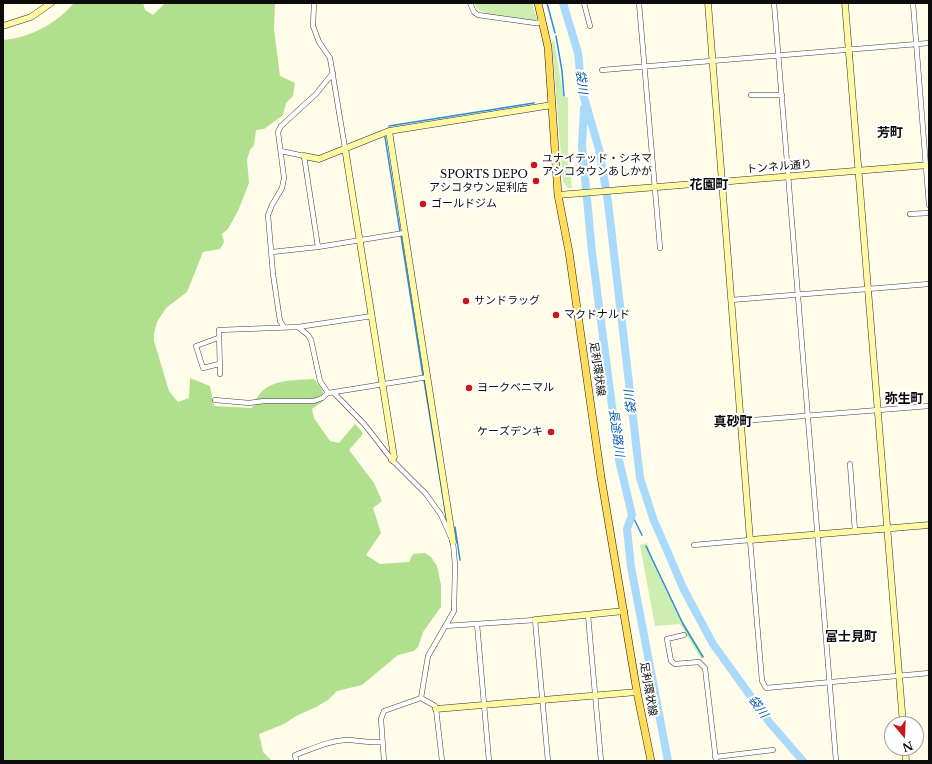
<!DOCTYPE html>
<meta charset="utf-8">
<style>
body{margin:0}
#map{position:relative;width:932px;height:764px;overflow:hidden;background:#fffcea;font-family:"Libre Baskerville",serif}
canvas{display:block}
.frame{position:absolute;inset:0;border:4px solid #0c0c0c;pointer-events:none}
.north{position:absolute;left:884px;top:716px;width:40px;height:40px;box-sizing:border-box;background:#fff;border:1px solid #9e9e9e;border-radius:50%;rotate:161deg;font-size:11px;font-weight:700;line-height:16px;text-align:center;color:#0c0c0c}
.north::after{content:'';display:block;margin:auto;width:14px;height:18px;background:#c91719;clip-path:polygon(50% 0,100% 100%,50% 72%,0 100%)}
</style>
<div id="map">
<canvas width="932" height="764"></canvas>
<div class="frame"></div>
<div class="north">N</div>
</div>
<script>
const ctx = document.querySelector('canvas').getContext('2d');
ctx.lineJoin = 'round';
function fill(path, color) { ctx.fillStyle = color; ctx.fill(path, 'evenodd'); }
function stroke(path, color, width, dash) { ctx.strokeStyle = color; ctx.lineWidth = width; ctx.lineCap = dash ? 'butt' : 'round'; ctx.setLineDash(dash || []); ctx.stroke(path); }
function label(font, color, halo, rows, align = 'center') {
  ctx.font = font + ' "Libre Baskerville","Noto Sans JP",serif'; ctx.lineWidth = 4; ctx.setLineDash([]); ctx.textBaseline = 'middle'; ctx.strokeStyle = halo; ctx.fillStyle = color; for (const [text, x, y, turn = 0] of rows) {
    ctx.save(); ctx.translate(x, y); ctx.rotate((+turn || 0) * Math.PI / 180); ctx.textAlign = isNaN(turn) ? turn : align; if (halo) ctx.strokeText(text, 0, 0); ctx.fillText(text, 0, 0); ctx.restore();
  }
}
fill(new Path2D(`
 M474 3H532L537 19 535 21C520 19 479 19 474 3Z
 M554 40 563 94V97H568V152L572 188H568L563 182 552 42Z
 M647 543C659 583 682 621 704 656L701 659 680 624 655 626 640 545Z`), '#ceedb0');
fill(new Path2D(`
 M74 3H143L145 10 153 15 165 3H275L274 29 280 76 295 83 293 96 286 103 283 115 264 129 256 130 254 145 250 150 247 160 249 183 238 211 228 229 222 234 224 242 220 249 203 252 187 292 166 308 157 322 154 334V341L169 391 178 402 189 398 190 378 210 386 214 406 252 408C263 378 286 381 314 379L322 389 325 400 312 409 314 418 330 441 339 443 355 424 360 429 363 434 349 450 374 483 382 501 373 508 381 533 366 555 380 564 409 562 413 554 425 553 431 557 437 566 441 585V607L423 632 418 647 414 651 398 655 362 685 337 691 328 700 316 707 296 716 284 724 259 734 263 752 272 761H3V40C30 38 57 23 74 3Z`), '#b0df8e');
stroke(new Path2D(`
 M547 3 555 33
 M556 36 562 71 564 96
 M389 126 534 103
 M385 137 400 232
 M401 236 423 376
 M424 380 447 522
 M632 515 642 535
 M455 527 460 560
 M646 546 683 624 703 657`), '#298dda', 1.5);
stroke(new Path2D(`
 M563 3 578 53 582 91 599 149 608 202 640 478 654 521 669 555 683 588 713 644 770 723 803 761
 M584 108 582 146 592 252 619 460 632 515 627 529 631 567 668 761`), '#a9dafc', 8);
const street = new Path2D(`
 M314 3 313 26 319 42 330 58 345 148
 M470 3 474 12 478 15 535 23 543 22
 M584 3 590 26
 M639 3 660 248
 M774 3 836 761
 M913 3 929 205
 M602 70 929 43
 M751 95H782
 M281 151 304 156 318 247
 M910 214 929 213
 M272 252 318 247 404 233
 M731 300 929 284
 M284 327 280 321 273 274 268 215 272 205 282 188 284 178 278 132 281 126 316 94 333 73
 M298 327 372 316
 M218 338 196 346 203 368 219 364
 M220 374 219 330 298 327 308 335 311 340 320 381 328 393
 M334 393 365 425 392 460 426 494 441 515 453 542 455 565 454 611 428 656 421 698
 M215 400 249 403 264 401H314L322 398 328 393 428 377
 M741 421 929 406
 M850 464 855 531
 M694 545 750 540 762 681 766 688 929 673
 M588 615 601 761
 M477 624 489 761
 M445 626 535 620 548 761
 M684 635 667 639 671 661 675 664 699 662 705 668 716 761
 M715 757 773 750
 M296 761 295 755C312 749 332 739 351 740 362 741 371 743 382 742
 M384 761 381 719 384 711 421 698 435 706 436 709 442 761`);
const secondary = new Path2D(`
 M708 3 750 540 929 525
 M845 3 903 724
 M3 26 31 17 51 3
 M389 131 453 542
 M345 148 394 457 392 460
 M304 156 319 159 389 131 552 105
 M558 195 929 165
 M535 620 624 611
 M436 709 637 692
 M905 748 906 761`);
const primary = new Path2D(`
 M538 3 548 47 558 195 569 252 601 477 637 692 651 761`);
stroke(street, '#3f3f3f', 5.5);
stroke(secondary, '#2e2e2e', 7);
stroke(primary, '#1d1d1d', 8);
stroke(street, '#fff', 4.5);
stroke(secondary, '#fff8a5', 6);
stroke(primary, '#ffdc5a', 7);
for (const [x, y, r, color] of [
 [534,165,4,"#c91719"],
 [536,181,4,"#c91719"],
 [423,204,4,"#c91719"],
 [466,301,4,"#c91719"],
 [556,315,4,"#c91719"],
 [469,388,4,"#c91719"],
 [551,432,4,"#c91719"]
]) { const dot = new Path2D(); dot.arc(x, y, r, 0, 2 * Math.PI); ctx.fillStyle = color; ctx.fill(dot); stroke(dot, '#fff', 1.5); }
label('11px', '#0c0c0c', '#fff', [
 ["ユナイテッド・シネマ",542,159],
 ["アシコタウンあしかが",542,172],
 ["SPORTS DEPO",528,175,"right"],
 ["アシコタウン足利店",528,188,"right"],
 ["ゴールドジム",431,204],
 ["サンドラッグ",474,301],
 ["マクドナルド",564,315],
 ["ヨークベニマル",477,388],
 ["ケーズデンキ",543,432,"right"]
], 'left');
label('11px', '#0c0c0c', '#fff', [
 ["トンネル通り",779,167,-5],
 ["足利環状線",597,369,82],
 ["足利環状線",648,689,80]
]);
label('italic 12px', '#095ea9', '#fff', [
 ["袋川",581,82,83],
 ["袋川",631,402,-97],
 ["長途路川",616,433,82],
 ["袋川",758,707,54]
]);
label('bold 13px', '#0c0c0c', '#fff', [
 ["芳町",890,133],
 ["花園町",709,185],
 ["弥生町",904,399],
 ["真砂町",733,422],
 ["富士見町",851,637]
]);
</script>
